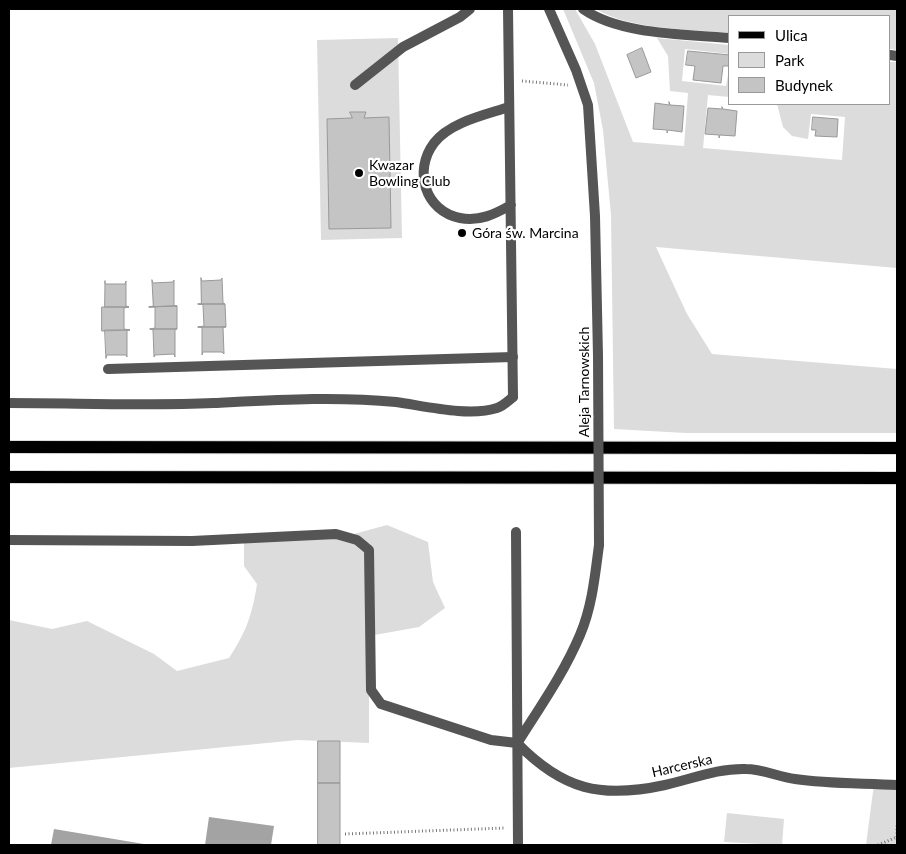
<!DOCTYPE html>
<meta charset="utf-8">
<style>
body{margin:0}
#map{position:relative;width:906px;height:854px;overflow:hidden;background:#fff;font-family:Lato,sans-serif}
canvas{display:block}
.frame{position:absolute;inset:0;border:10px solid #000;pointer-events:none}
.legend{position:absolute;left:728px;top:15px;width:162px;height:90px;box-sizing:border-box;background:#fff;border:1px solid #999;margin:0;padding:6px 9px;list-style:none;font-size:15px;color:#000}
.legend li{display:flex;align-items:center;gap:10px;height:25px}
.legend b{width:25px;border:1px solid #999}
</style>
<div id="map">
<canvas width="906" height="854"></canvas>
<div class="frame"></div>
<ul class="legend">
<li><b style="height:6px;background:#000"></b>Ulica</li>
<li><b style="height:14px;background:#dcdcdc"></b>Park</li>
<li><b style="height:14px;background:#c4c4c4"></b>Budynek</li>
</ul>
</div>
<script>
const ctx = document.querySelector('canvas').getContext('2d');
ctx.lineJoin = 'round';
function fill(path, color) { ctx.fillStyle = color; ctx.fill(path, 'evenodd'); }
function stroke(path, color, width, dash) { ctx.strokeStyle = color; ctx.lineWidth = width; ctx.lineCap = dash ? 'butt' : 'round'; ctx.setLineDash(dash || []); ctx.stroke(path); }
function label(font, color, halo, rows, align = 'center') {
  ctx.font = font + ' Lato,sans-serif'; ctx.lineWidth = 4.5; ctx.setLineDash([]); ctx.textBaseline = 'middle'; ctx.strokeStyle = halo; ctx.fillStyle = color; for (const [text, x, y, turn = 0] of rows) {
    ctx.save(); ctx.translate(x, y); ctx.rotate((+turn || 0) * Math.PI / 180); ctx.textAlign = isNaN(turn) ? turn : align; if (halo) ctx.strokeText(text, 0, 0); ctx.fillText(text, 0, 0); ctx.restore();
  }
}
fill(new Path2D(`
 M563 9H575L595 44 633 142 684 146 688 93 670 91 668 56 657 38 730 45V54L685 49 682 81 726 86 728 75H730V97L708 95 703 148 842 160 845 117 811 114 808 139 792 136 783 127 777 104H890V62H897V268L656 247 687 314 712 354 897 369V433H686L614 429 611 215 603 130 594 83Z
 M596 9H897V50L890 49V16H730V33C689 29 631 30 596 9Z
 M398 38 402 238 321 240 317 40Z
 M387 525 428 542 433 582 445 608 419 627 369 636V743L298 740 9 768V620L52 629 87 621 154 654 177 671 229 658C246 632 252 616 257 584L244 566V539L350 535Z
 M874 784 897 785V845H866Z
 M727 813 784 819 782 845 724 842Z`), '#dcdcdc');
fill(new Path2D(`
 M209 817 274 826 271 845H205Z
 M54 829 150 845H51Z`), '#a3a3a3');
const building = new Path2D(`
 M642 48 651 72 636 78 627 55Z
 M688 51 730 55V66H723L721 83 693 80 695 66 686 65Z
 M669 102 670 105 684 106 682 132 668 130 667 133V130L653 129 655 103 669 105Z
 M722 107 723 109 737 111 735 136 720 135 719 138V135L705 134 708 108 722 109Z
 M350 112H366L364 118 389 117 391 228 329 229 327 119 352 118Z
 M813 117 838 119 837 137 815 136 816 130H812Z
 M201 278 202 281 221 280 222 278 223 303 225 304H198H201Z
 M152 280 153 283 173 282 174 280V306H177L149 307 153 306Z
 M105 281V284H125L126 281V306L129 307H105Z
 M198 304H225L226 327H198L204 326 203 305Z
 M177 306V329H150L155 328V307H149Z
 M102 307H129L124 308V329L130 330 102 331Z
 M198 327H226H223L224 354 222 352H203L202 355V328Z
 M150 329H177H175V357L174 354 155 355 154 357 153 330Z
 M105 330H130H127V357L126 355H107L106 358Z
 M318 741H340V783H318Z
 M318 783H340V845H318Z`);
fill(building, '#c4c4c4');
stroke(building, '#999', 1);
const primary = new Path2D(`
 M9 447 897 448
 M9 477 897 478`);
stroke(primary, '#dbdbdb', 14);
stroke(new Path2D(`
 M522 81 568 85
 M345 834 505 828
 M897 837V823
 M878 845 897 837`), '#777', 3, [1, 2.5]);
stroke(new Path2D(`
 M355 85 403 47 460 17 470 9
 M108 369 513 357
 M9 403C77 403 146 406 214 403 274 400 335 396 396 402 425 406 469 417 497 408 503 406 508 401 513 397
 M9 540 192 541 336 534 357 540 369 550 371 690 381 704 491 740 517 743`), '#555', 10);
stroke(new Path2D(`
 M508 9 513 397
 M549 9 576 70 588 105 595 216 598 356
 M583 9C620 35 685 34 730 38
 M890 55 897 56
 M509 107C485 115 450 122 434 143 413 171 425 211 460 218 479 222 495 214 511 205
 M516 532 518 845
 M518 742C540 707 564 673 580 635 592 607 595 576 599 545
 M517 743C563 790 601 799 665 785 692 779 718 768 746 769 762 769 779 777 795 779 828 784 864 783 897 785`), '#555', 10);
stroke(primary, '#000', 12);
stroke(new Path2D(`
 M598 356 599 545`), '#555', 10);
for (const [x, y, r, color] of [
 [359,173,5,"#000"],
 [462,233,5,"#000"]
]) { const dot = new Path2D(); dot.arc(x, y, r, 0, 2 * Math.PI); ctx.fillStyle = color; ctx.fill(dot); stroke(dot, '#fff', 2); }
label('14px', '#000', '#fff', [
 ["Kwazar",369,165],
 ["Bowling Club",369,181],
 ["Góra św. Marcina",472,233]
], 'left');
label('14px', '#000', '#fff', [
 ["Aleja Tarnowskich",584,382,-90],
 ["Harcerska",682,766,-13]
]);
</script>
